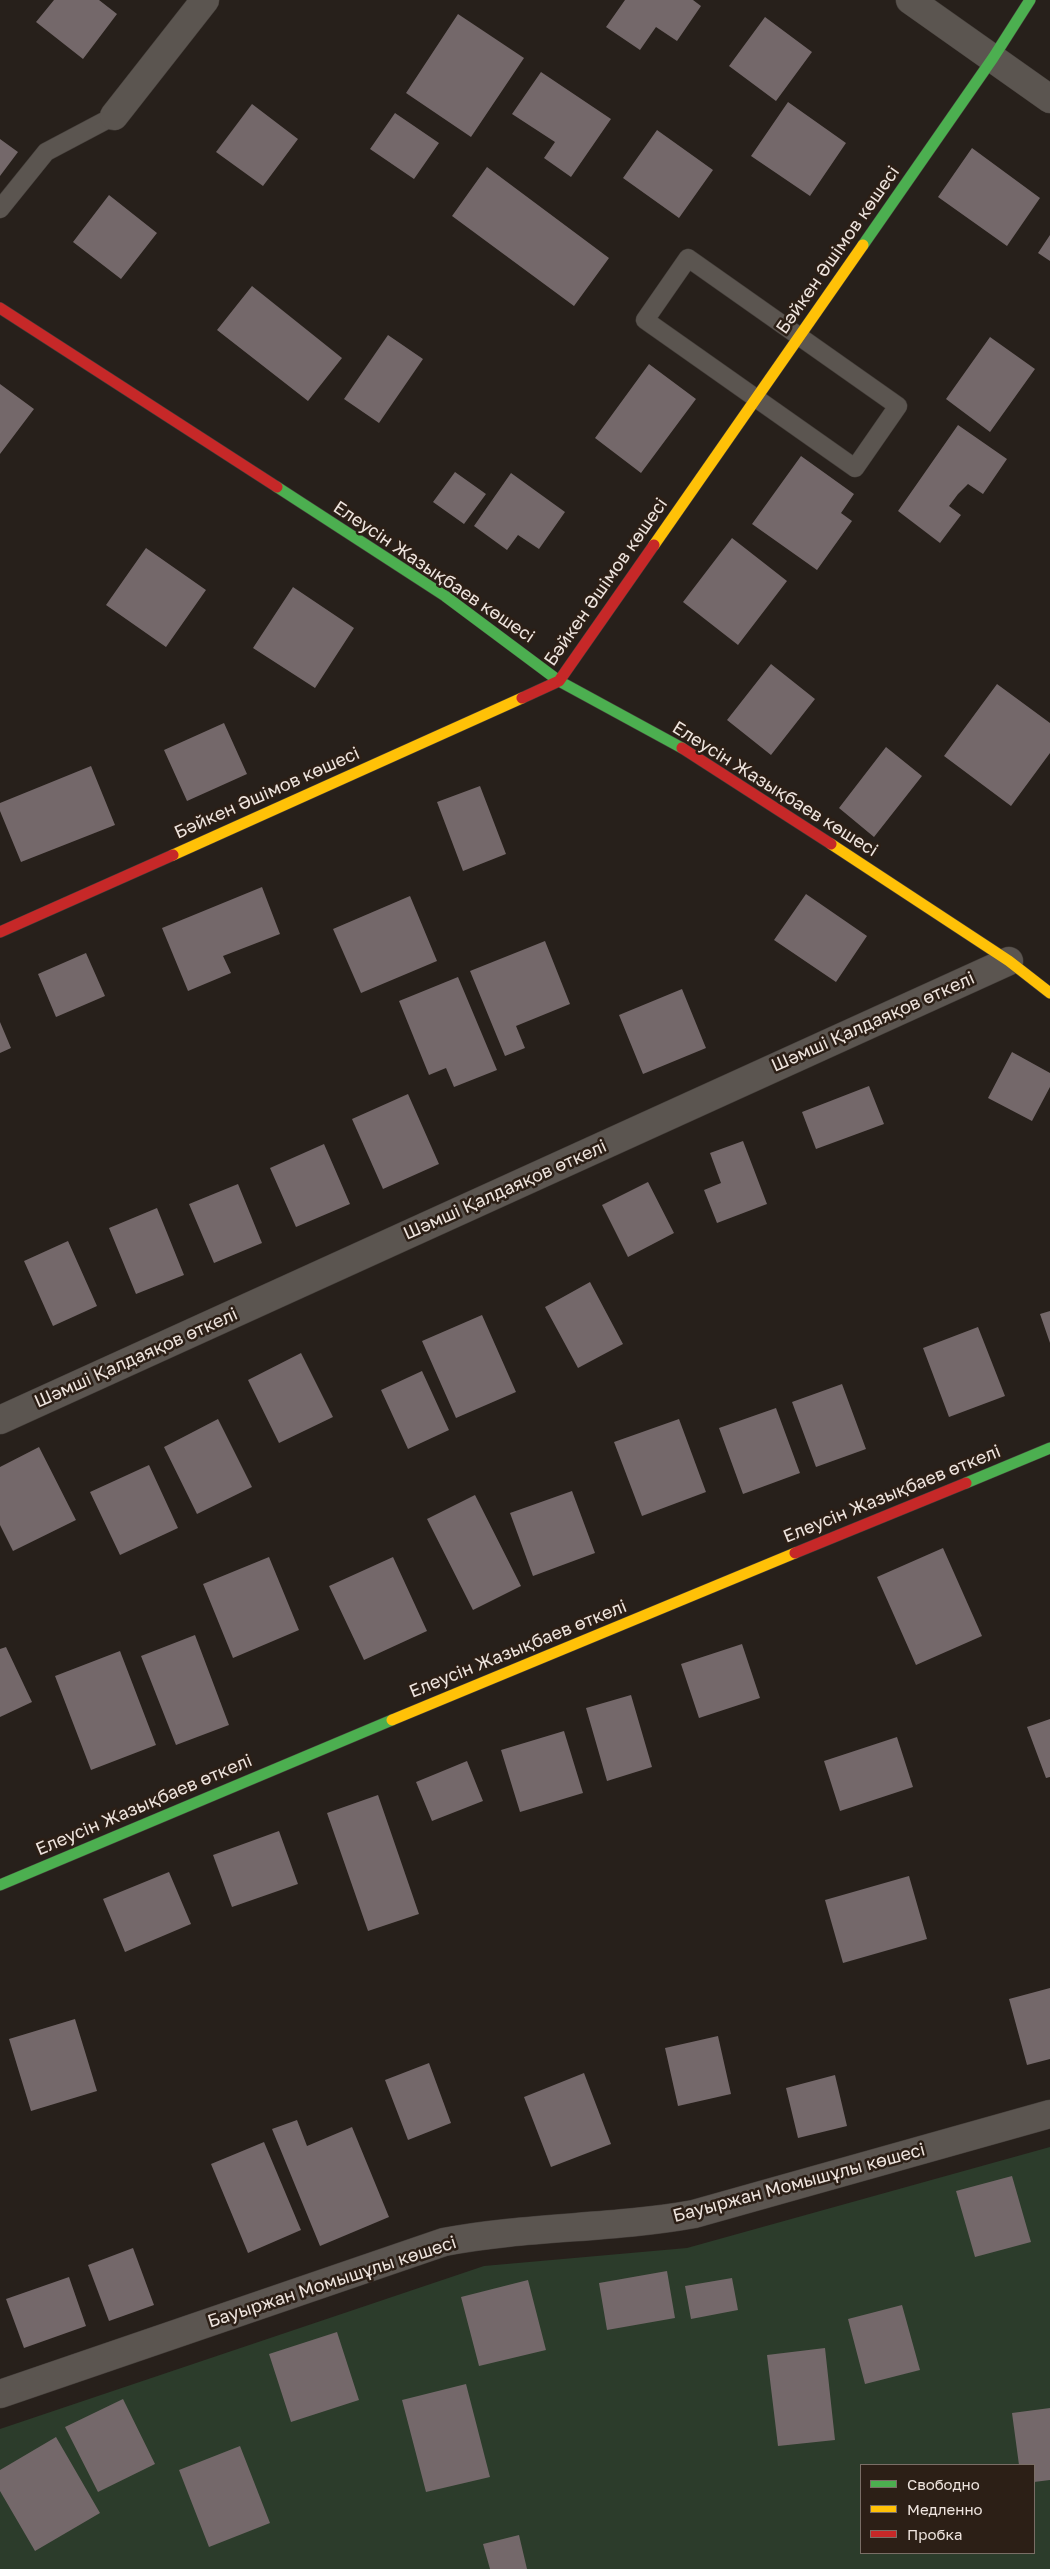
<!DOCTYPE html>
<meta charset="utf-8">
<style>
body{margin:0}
#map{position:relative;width:1050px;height:2569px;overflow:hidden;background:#27201b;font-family:"Golos Text",sans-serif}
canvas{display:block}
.legend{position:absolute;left:860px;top:2464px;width:175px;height:90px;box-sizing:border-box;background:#2c1f16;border:1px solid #7a6e66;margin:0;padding:6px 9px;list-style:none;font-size:15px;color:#eee4de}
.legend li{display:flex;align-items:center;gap:10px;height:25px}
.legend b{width:25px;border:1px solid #7a6e66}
</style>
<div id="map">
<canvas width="1050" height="2569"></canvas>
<ul class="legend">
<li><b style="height:6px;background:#4caf50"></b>Свободно</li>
<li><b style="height:6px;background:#ffc107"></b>Медленно</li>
<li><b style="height:6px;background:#c62828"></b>Пробка</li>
</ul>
</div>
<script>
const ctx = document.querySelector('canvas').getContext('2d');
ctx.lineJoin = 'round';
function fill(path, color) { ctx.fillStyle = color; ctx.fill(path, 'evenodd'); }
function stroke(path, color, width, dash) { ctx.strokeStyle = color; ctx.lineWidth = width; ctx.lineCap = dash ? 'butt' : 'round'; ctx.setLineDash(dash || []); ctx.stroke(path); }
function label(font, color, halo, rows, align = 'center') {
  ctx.font = font + ' "Golos Text",sans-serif'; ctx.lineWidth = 5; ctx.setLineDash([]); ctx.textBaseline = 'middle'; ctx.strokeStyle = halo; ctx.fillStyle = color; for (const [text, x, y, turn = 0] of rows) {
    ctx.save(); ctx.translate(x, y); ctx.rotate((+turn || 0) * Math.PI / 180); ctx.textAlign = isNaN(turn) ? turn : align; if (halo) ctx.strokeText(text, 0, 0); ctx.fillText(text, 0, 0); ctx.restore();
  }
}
fill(new Path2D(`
 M1050 2147V2569H0V2429L484 2266 687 2248ZM861 2465H1034V2553H861Z`), '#2c3c2b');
fill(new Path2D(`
 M54 0H99L117 14 83 59 36 22Z
 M625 0H693L701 6 677 41 656 27 640 50 606 27Z
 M458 14 524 58 471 137 406 93Z
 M765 17 812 52 776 101 729 66Z
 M541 72 611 119 571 177 544 158 555 142 512 114Z
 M788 102 846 143 810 196 751 156Z
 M252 104 298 139 263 186 216 152Z
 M395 113 439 143 414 179 370 149Z
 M657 130 713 170 679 218 623 178Z
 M0 139 18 152 0 176Z
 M972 148 1040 198 1007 246 938 197Z
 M487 167 609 258 574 306 452 216Z
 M109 195 157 233 121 279 73 242Z
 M1050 235V261L1038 253Z
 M252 286 342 358 308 401 217 330Z
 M388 335 423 359 379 423 344 399Z
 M990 337 1035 369 990 432 946 399Z
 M649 364 696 399 641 473 595 438Z
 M0 384 34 409 0 454Z
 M958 425 1007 459 983 494 968 484 958 494 949 506 961 515 940 543 898 511Z
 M801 456 854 494 841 513 852 521 817 570 752 524Z
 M455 472 486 494 464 524 433 502Z
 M511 473 565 512 539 549 518 535 507 550 474 526Z
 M732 538 787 581 738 645 683 602Z
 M146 548 206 590 166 647 106 605Z
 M293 587 354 628 315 688 253 648Z
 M771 664 815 699 771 755 727 720Z
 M997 684 1050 723V753L1011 806 944 756Z
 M224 723 247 774 187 801 164 750Z
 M886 747 922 776 874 837 839 808Z
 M91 766 115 825 21 862 0 811V803Z
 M480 786 506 854 463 871 437 802Z
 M262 887 280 934 223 956 231 973 188 991 162 928Z
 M806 894 867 936 836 982 774 940Z
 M410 896 437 961 361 993 333 929Z
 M545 941 570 1004 516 1026 525 1048 505 1056 470 971Z
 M86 953 105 996 56 1017 38 974Z
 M458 977 497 1070 454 1087 446 1068 429 1075 399 1001Z
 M682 989 706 1048 643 1074 619 1015Z
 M0 1022 11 1048 0 1053Z
 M1012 1052 1050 1073V1087L1032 1121 988 1098Z
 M869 1086 884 1124 816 1149 802 1112Z
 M408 1094 439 1164 383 1189 352 1119Z
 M743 1141 767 1204 717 1223 704 1190 721 1183 710 1153Z
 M324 1144 350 1204 296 1227 270 1168Z
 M648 1182 674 1233 628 1257 602 1205Z
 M238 1184 262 1243 214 1263 189 1204Z
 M157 1208 184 1275 136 1294 109 1228Z
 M68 1241 97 1306 53 1326 24 1261Z
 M590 1282 623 1344 578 1368 545 1307Z
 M1050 1311V1343L1040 1314Z
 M482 1315 516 1392 456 1418 422 1341Z
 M978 1327 1005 1396 949 1417 923 1348Z
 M301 1353 333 1417 279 1443 248 1380Z
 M422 1371 449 1430 408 1449 381 1390Z
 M842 1384 866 1449 816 1467 792 1402Z
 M776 1408 800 1473 743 1494 719 1428Z
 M218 1419 252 1487 197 1514 164 1447Z
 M679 1419 706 1492 642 1516 614 1442Z
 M39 1447 76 1520 13 1551 0 1525V1467Z
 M149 1465 178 1528 120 1555 90 1492Z
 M572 1491 595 1553 533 1576 510 1513Z
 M475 1495 521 1586 473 1610 427 1519Z
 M943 1548 982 1636 916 1665 877 1577Z
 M269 1557 299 1630 233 1658 203 1584Z
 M393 1557 427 1631 364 1660 329 1586Z
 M195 1635 229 1725 176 1745 141 1656Z
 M742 1644 760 1698 699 1718 681 1664Z
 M6 1647 32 1702 0 1717V1649Z
 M120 1651 156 1745 91 1770 55 1676Z
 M631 1695 652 1767 607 1781 586 1708Z
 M1050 1719V1777L1046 1778 1027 1727Z
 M564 1731 583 1793 520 1812 501 1750Z
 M897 1737 913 1787 840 1811 824 1761Z
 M467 1761 483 1801 432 1821 416 1782Z
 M378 1795 419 1914 368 1931 327 1813Z
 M279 1831 298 1884 232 1907 213 1855Z
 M169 1872 191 1924 125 1952 103 1899Z
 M909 1876 927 1939 843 1963 825 1900Z
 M1050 1988V2059L1027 2065 1009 1999Z
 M75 2019 97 2091 31 2111 9 2039Z
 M718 2036 731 2094 678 2106 665 2048Z
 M429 2063 451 2123 408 2140 385 2080Z
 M584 2073 611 2144 551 2167 524 2097Z
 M835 2075 847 2126 798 2138 786 2088Z
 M297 2120 307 2146 352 2127 389 2217 320 2246 272 2129Z
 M264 2142 301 2230 248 2253 211 2164Z
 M1012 2176 1031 2242 975 2257 956 2191Z
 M133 2248 154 2305 109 2321 88 2265Z
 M667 2271 675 2318 607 2330 599 2283Z
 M69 2277 86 2326 24 2348 6 2299Z
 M732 2278 738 2310 691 2319 685 2286Z
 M528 2280 546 2350 479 2366 461 2297Z
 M902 2305 920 2370 865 2384 848 2319Z
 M337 2332 359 2400 291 2422 269 2354Z
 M825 2348 835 2440 778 2446 767 2355Z
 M466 2384 490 2477 426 2492 402 2400Z
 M123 2399 155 2464 98 2492 65 2427Z
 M1050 2408V2480L1034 2482V2465H1019L1012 2413Z
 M56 2437 100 2513 35 2551 0 2491V2470Z
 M240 2446 270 2523 209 2547 179 2470Z
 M519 2535 527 2569H490L483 2544Z`), '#74686a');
const lane = new Path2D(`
 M0 209 46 152 114 116
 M688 258 898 406 855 468 645 320Z`);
const street = new Path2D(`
 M910 0 1050 99
 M114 116 205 0
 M0 1420 1009 961
 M0 2394 444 2242C527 2226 612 2229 694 2214L1050 2114`);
const fast = new Path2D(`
 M863 245 993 58 1030 0
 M277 487 445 596 559 681 682 748
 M966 1483 1050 1448
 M0 1885 392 1720`);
const slow = new Path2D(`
 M654 545 863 245
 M831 844 1009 961 1050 993
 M173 855 522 698
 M392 1720 795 1553`);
const jam = new Path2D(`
 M0 308 277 487
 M522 698 559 681 654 545
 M682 748 831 844
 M0 932 173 855
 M795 1553 966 1483`);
stroke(lane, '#443e3a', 19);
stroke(street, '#443e3a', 29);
stroke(fast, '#443e3a', 12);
stroke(slow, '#443e3a', 12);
stroke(jam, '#443e3a', 12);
stroke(lane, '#5b5550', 18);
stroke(street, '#5b5550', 28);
stroke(fast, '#4caf50', 11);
stroke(slow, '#ffc107', 11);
stroke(jam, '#c62828', 11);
label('18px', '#eee4de', '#2c1f16', [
 ["Бәйкен Әшімов көшесі",838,250,-55],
 ["Елеусін Жазықбаев көшесі",434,572,34],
 ["Бәйкен Әшімов көшесі",606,582,-55],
 ["Елеусін Жазықбаев көшесі",775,789,32],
 ["Бәйкен Әшімов көшесі",267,793,-24],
 ["Шәмші Қалдаяқов өткелі",873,1022,-24],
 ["Шәмші Қалдаяқов өткелі",505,1190,-24],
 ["Шәмші Қалдаяқов өткелі",136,1358,-24],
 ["Елеусін Жазықбаев өткелі",892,1494,-22],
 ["Елеусін Жазықбаев өткелі",518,1649,-22],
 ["Елеусін Жазықбаев өткелі",144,1805,-23],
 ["Бауыржан Момышұлы көшесі",799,2183,-15],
 ["Бауыржан Момышұлы көшесі",332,2282,-18]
]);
</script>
